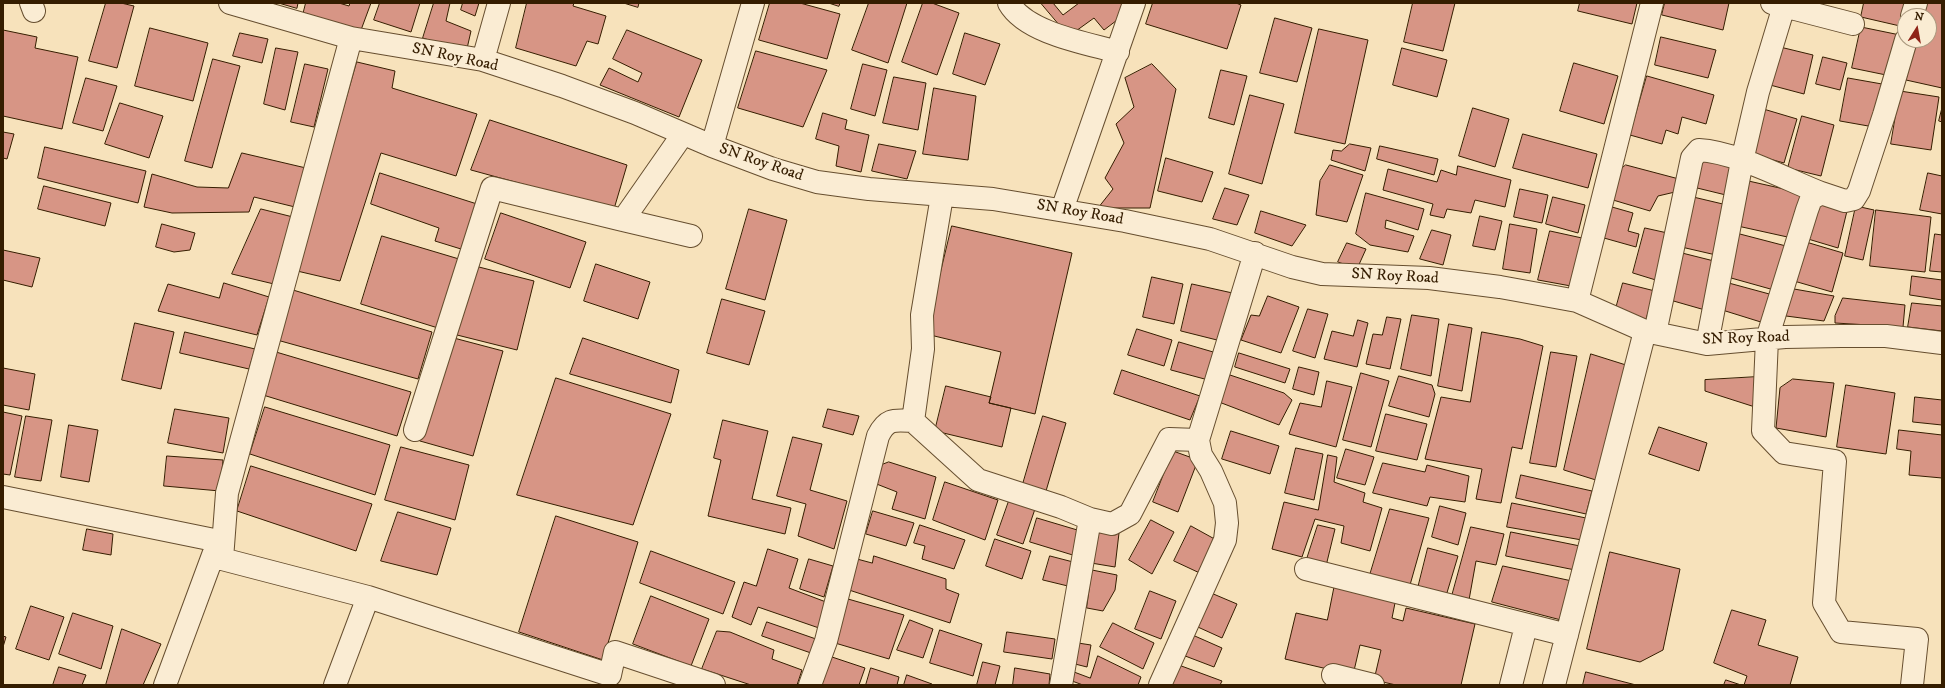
<!DOCTYPE html>
<style>
body{margin:0}
#map{position:relative;width:1945px;height:688px;overflow:hidden;background:#f7e2bb;font-family:"IM FELL DW Pica",serif}
canvas{display:block}
.frame{position:absolute;inset:0;border:4px solid #351d00;pointer-events:none}
.north{position:absolute;left:1897px;top:8px;width:40px;height:40px;box-sizing:border-box;background:#faecd3;border:1px solid #ab997f;border-radius:50%;rotate:11deg;font-size:11px;font-weight:700;line-height:16px;text-align:center;color:#351d00}
.north::after{content:'';display:block;margin:auto;width:14px;height:18px;background:#8f2418;clip-path:polygon(50% 0,100% 100%,50% 72%,0 100%)}
</style>
<div id="map">
<canvas width="1945" height="688"></canvas>
<div class="frame"></div>
<div class="north">N</div>
</div>
<script>
const ctx = document.querySelector('canvas').getContext('2d');
ctx.lineJoin = 'round';
function fill(path, color) { ctx.fillStyle = color; ctx.fill(path, 'evenodd'); }
function stroke(path, color, width, dash) { ctx.strokeStyle = color; ctx.lineWidth = width; ctx.lineCap = dash ? 'butt' : 'round'; ctx.setLineDash(dash || []); ctx.stroke(path); }
function label(font, color, halo, rows, align = 'center') {
  ctx.font = font + ' "IM FELL DW Pica",serif'; ctx.lineWidth = 4; ctx.setLineDash([]); ctx.textBaseline = 'middle'; ctx.strokeStyle = halo; ctx.fillStyle = color; for (const [text, x, y, turn = 0] of rows) {
    ctx.save(); ctx.translate(x, y); ctx.rotate((+turn || 0) * Math.PI / 180); ctx.textAlign = isNaN(turn) ? turn : align; if (halo) ctx.strokeText(text, 0, 0); ctx.fillText(text, 0, 0); ctx.restore();
  }
}
const building = new Path2D(`
 M106 3H121L134 6 117 68 89 61Z
 M279 3H298L297 8Z
 M306 3H339L349 6 350 3H371L361 30 303 15Z
 M380 3H420L411 32 374 20Z
 M434 3H450L446 21 471 31 466 53 423 38Z
 M463 3H479L475 16 461 10Z
 M527 3H574L573 6 606 16 598 44 587 41 576 66 516 48Z
 M624 3H639L638 7Z
 M770 3H800L840 14 827 59 759 40Z
 M829 3H840L839 6Z
 M869 3H907L888 63 852 50Z
 M923 3H932L959 13 937 75 902 62Z
 M1041 3H1053L1063 15 1079 3H1123L1129 11 1104 30 1094 18 1069 36Z
 M1153 3H1236L1241 5 1227 49 1146 24Z
 M1413 3H1455L1443 51 1404 42Z
 M1580 3H1637L1632 24 1578 11Z
 M1665 3H1729L1723 30 1662 15Z
 M1864 3H1905L1900 26 1861 17Z
 M1923 3H1942V88L1906 80 1915 40H1929V16H1920Z
 M1275 18 1312 28 1297 82 1260 73Z
 M1861 27 1900 35 1891 76 1852 68Z
 M150 28 208 43 193 101 135 86Z
 M1319 29 1368 40 1345 144 1295 133Z
 M3 30 37 37 35 48 78 57 62 129 3 116Z
 M627 30 702 60 679 117 600 85 609 68 638 82 642 73 613 59Z
 M240 33 268 39 262 63 233 56Z
 M965 33 1000 44 985 85 953 74Z
 M1661 37 1716 50 1708 78 1655 65Z
 M1780 47 1813 55 1804 94 1770 85Z
 M276 48 298 52 285 110 264 104Z
 M1402 48 1447 60 1437 97 1393 85Z
 M756 51 827 70 803 127 738 108Z
 M1823 57 1847 63 1840 90 1816 84Z
 M213 59 240 66 212 168 185 161Z
 M357 62 395 71 392 88 477 114 456 176 381 153 340 281 297 271Z
 M1574 63 1618 76 1604 124 1560 111Z
 M305 64 328 69 314 127 291 122Z
 M863 64 887 70 875 116 851 109Z
 M1152 64 1176 89 1150 208H1098L1113 189 1105 178 1124 143 1116 124 1134 107 1125 78Z
 M1221 70 1247 76 1234 125 1209 118Z
 M1647 76 1714 95 1706 124 1682 117 1678 134 1666 130 1662 144 1630 135Z
 M894 77 926 83 918 130 883 123Z
 M86 78 117 86 103 131 73 123Z
 M1848 78 1882 84 1874 127 1840 121Z
 M934 88 976 96 968 160 923 154Z
 M1900 91 1939 97 1931 150 1891 144Z
 M1250 95 1284 104 1262 184 1229 174Z
 M120 103 163 116 149 158 105 144Z
 M1473 108 1509 119 1495 167 1459 156Z
 M1760 108 1797 119 1784 163 1748 153Z
 M1942 108V122L1939 121Z
 M823 113 847 120 845 129 869 135 861 172 836 166 839 146 816 139Z
 M1802 116 1834 125 1821 176 1788 168Z
 M490 120 627 165 614 209 471 170Z
 M3 132 14 134 7 159 3 158Z
 M1523 134 1597 154 1588 188 1513 168Z
 M879 144 916 151 907 179 872 171Z
 M1350 144 1371 148 1365 171 1331 160 1333 150 1341 151Z
 M1380 146 1438 159 1434 175 1377 159Z
 M45 147 146 171 138 203 38 178Z
 M242 153 306 168 295 207 254 197 249 212 172 213 144 207 152 174 197 187 228 188Z
 M1166 158 1213 172 1202 202 1158 191Z
 M1700 158 1737 167 1730 196 1693 187Z
 M1330 165 1363 175 1347 222 1316 215 1320 181Z
 M1626 165 1679 179 1675 192 1658 196 1650 211 1613 200 1621 169Z
 M1458 166 1511 180 1505 207 1475 200 1471 213 1447 209 1444 218 1430 215 1433 204 1383 190 1388 169 1437 182 1441 170 1456 175Z
 M380 173 477 204 461 249 435 241 439 228 371 204Z
 M1928 173 1942 176V214L1920 210Z
 M1744 180 1802 193 1792 238 1733 225Z
 M44 186 111 203 105 226 38 209Z
 M1225 188 1249 195 1237 225 1213 219Z
 M1520 189 1548 195 1542 223 1514 217Z
 M1366 193 1424 209 1418 230 1386 220 1385 228 1414 236 1408 252 1370 245 1356 234Z
 M1689 196 1727 205 1716 255 1677 246Z
 M1553 197 1585 205 1578 233 1546 224Z
 M1820 200 1847 211 1838 248 1808 239Z
 M1856 206 1874 210 1863 260 1845 256Z
 M1612 207 1633 213 1628 231 1639 234 1636 247 1604 238Z
 M261 209 293 217 274 284 232 274Z
 M749 209 787 220 765 300 726 289Z
 M1876 210 1931 217 1925 272 1870 266Z
 M1261 211 1306 225 1292 246 1255 233Z
 M501 213 586 242 570 288 485 259Z
 M1480 216 1502 221 1495 250 1473 246Z
 M162 224 195 233 190 250 174 252 156 247Z
 M1510 224 1537 229 1530 273 1503 269Z
 M952 226 1072 253 1035 414 989 403 1001 352 926 334Z
 M1645 228 1672 234 1659 281 1633 273Z
 M1432 230 1451 235 1443 265 1420 259Z
 M1550 231 1582 238 1571 286 1538 280Z
 M1736 233 1786 246 1774 290 1724 276Z
 M1935 234 1942 235V272L1930 271Z
 M382 236 459 259 438 328 361 304Z
 M1806 242 1843 253 1832 292 1794 281Z
 M1347 243 1366 249 1357 269 1338 262Z
 M3 250 40 258 32 287 3 280Z
 M1678 252 1714 261 1705 310 1670 300Z
 M596 264 650 282 638 319 584 301Z
 M471 265 534 281 517 350 453 334Z
 M1912 276 1942 280V300L1910 295Z
 M1152 277 1183 284 1174 324 1143 317Z
 M1725 282 1773 295 1764 323 1719 309Z
 M224 283 269 297 257 335 158 311 168 284 219 298Z
 M1623 283 1655 291 1645 322 1615 312Z
 M1192 284 1237 294 1225 342 1181 331Z
 M1794 289 1834 296 1824 321 1786 316Z
 M293 290 432 332 418 379 277 340Z
 M1268 296 1299 307 1281 353 1241 340 1251 315 1259 316Z
 M1843 298 1905 305 1903 327 1835 323V316Z
 M722 299 765 311 749 365 707 353Z
 M1912 303 1942 306V331L1908 327Z
 M1308 309 1328 314 1315 358 1293 351Z
 M1412 315 1439 319 1431 376 1401 369Z
 M1387 317 1401 319 1390 369 1366 364 1373 334 1382 335Z
 M1358 320 1368 323 1357 367 1324 359 1332 331 1353 336Z
 M135 323 174 332 161 389 122 380Z
 M1449 324 1472 328 1462 391 1438 386Z
 M1137 329 1172 340 1164 366 1128 355Z
 M185 332 255 349 249 369 180 353Z
 M1482 332 1520 339 1543 346 1522 449 1512 447 1501 503 1476 499 1482 469 1425 459 1441 397 1470 402Z
 M450 337 503 351 473 456 420 441Z
 M583 338 679 370 671 403 570 374Z
 M1179 342 1220 354 1212 381 1171 370Z
 M276 352 411 392 397 436 263 395Z
 M1551 352 1577 356 1556 467 1530 463Z
 M1239 353 1290 369 1285 383 1235 367Z
 M1591 354 1626 365 1599 481 1564 470Z
 M1299 367 1319 372 1314 395 1293 389Z
 M3 368 35 374 29 410 3 405Z
 M1122 370 1200 396 1190 420 1114 394Z
 M1361 373 1389 381 1371 447 1343 440Z
 M1230 375 1284 393 1292 400 1279 425 1219 402Z
 M1399 376 1432 385 1435 394 1429 417 1389 406Z
 M1757 377 1755 407 1705 391V380Z
 M556 378 671 414 633 525 517 495Z
 M1793 379 1834 383 1826 437 1776 428 1780 388Z
 M1327 381 1352 387 1336 447 1289 434 1300 403 1321 407Z
 M1846 385 1895 393 1886 454 1837 447Z
 M946 386 991 397 989 403 1011 408 1002 447 935 431Z
 M1915 397 1942 400V425L1913 422Z
 M265 407 390 445 375 495 250 454Z
 M175 409 229 418 223 453 168 443Z
 M828 409 859 416 853 435 823 427Z
 M3 412 22 416 10 475 3 474Z
 M1386 414 1427 424 1417 460 1376 451Z
 M26 416 52 420 41 481 15 477Z
 M1043 416 1066 423 1046 491 1023 484Z
 M723 420 768 431 752 499 791 508 785 534 708 516 721 460 714 458Z
 M69 425 98 430 89 482 61 477Z
 M1659 427 1707 443 1699 471 1649 454Z
 M1899 430 1942 435V478L1909 475 1911 451 1897 449Z
 M1231 431 1279 446 1270 474 1222 459Z
 M793 437 822 444 810 490 847 501 834 549 798 536 806 504 777 496Z
 M401 447 469 465 455 520 385 500Z
 M1296 448 1323 454 1314 500 1285 493Z
 M1346 449 1374 457 1365 485 1337 478Z
 M1173 451 1198 460 1178 512 1153 502Z
 M1328 455 1337 457 1334 482 1365 493 1363 502 1382 508 1370 551 1341 543 1344 526 1315 519 1302 557 1272 549 1284 502 1318 510Z
 M167 456 223 460 220 491 164 486Z
 M889 462 936 477 925 519 892 509 897 492 874 483 879 466Z
 M1383 463 1425 472 1427 465 1469 476 1465 502 1430 497 1427 506 1373 493Z
 M251 466 372 504 356 551 237 511Z
 M1521 475 1592 491 1586 514 1516 498Z
 M945 482 998 500 985 540 933 520Z
 M1009 501 1035 509 1023 544 997 535Z
 M1512 503 1586 518 1582 540 1507 527Z
 M1440 506 1466 513 1458 545 1432 537Z
 M1390 509 1429 518 1410 585 1370 575Z
 M873 511 914 523 906 546 866 534Z
 M398 512 451 528 437 575 381 561Z
 M556 516 638 542 603 660 519 632Z
 M1037 518 1084 532 1076 556 1030 542Z
 M1151 520 1174 532 1152 574 1129 560Z
 M920 525 965 540 954 569 922 559 925 546 914 543Z
 M1318 525 1335 529 1326 566 1306 562Z
 M1191 526 1220 542 1204 575 1174 561Z
 M1471 527 1504 534 1496 565 1476 561 1469 600 1452 596Z
 M87 529 113 534 111 555 83 550Z
 M1096 529 1119 533 1115 567 1091 563Z
 M1511 532 1580 546 1575 570 1506 556Z
 M995 539 1031 551 1022 579 986 566Z
 M1428 548 1458 556 1446 596 1418 588Z
 M768 549 798 559 789 588 826 602 819 628 758 607 751 625 732 617 744 582 756 586Z
 M651 551 735 582 723 614 640 583Z
 M1610 552 1680 569 1663 650 1640 662 1587 649Z
 M874 556 946 579V589L959 594 950 623 849 590 857 559 872 563Z
 M1050 556 1077 563 1072 587 1043 580Z
 M809 559 833 566 824 597 800 589Z
 M1503 566 1572 581 1561 620 1492 602Z
 M1092 570 1117 575 1115 590 1103 611 1087 608Z
 M1335 584 1396 598 1392 618 1403 621 1406 608 1475 624 1461 685H1396L1374 680 1381 650 1360 645 1353 675 1285 659 1296 613 1327 620Z
 M1204 590 1237 604 1222 638 1189 623Z
 M1150 591 1176 601 1161 639 1135 629Z
 M651 596 709 619 691 666 633 644Z
 M848 599 904 615 889 659 835 643Z
 M31 606 64 617 49 660 16 649Z
 M1732 610 1766 620 1758 645 1798 657 1790 685H1744L1747 676 1714 663Z
 M73 613 113 626 101 669 59 654Z
 M910 620 933 629 923 658 897 650Z
 M767 622 816 639 811 653 762 636Z
 M1113 623 1154 643 1143 669 1100 647Z
 M122 629 161 644 143 685H106Z
 M940 630 982 644 973 676 930 663Z
 M717 631 730 632 774 650 772 659 802 670 797 685H751L702 669Z
 M1007 632 1055 639 1052 659 1004 652Z
 M1188 633 1222 648 1214 667 1180 654Z
 M3 636 6 637 3 647Z
 M1078 643 1091 645 1087 667 1075 664Z
 M826 655 865 668 859 685H816Z
 M1098 656 1141 677 1138 685H1083L1072 681 1074 672 1090 678Z
 M983 662 1000 666 995 685H977Z
 M1176 664 1222 681 1220 685H1167Z
 M59 667 86 675 82 685H53Z
 M871 668 899 677 897 685H866Z
 M1015 668 1050 674 1049 685H1013Z
 M1586 672 1636 685H1583Z
 M907 675 932 684V685H904Z
 M1726 680 1741 685H1724Z`);
fill(building, '#d79585');
stroke(building, '#351d00', 1);
const minor = new Path2D(`
 M31 3 34 11
 M230 3 351 38 483 60 562 86 635 113 712 146 773 169 817 182 869 189 993 199 1125 221 1210 239 1292 267 1322 274 1429 278 1500 287 1577 301 1645 331 1707 344 1785 337 1841 336H1886L1942 343
 M1009 3C1026 33 1086 43 1118 52
 M1772 3 1853 24
 M1912 16 1916 3
 M351 38 227 493 222 559 368 597 610 675 615 652 714 685
 M1906 40 1884 115 1859 191 1854 199 1845 201 1821 193 1811 199 1807 210 1767 339 1763 431 1784 453 1835 461 1824 603 1841 632 1917 639 1912 685
 M483 60 499 3
 M712 146 753 3
 M1062 210 1134 3
 M623 220 691 236
 M1577 301 1652 3
 M1655 333 1692 158 1699 150C1736 152 1785 179 1821 193
 M1707 344 1742 161 1758 92 1784 6
 M913 421 923 349 922 315 942 196
 M415 430 492 188 623 220 683 134
 M3 497 219 541
 M1090 519 1112 524 1130 514 1169 439 1198 440
 M1306 569 1567 635
 M1333 675 1373 685
 M165 685 219 539
 M335 685 368 597
 M810 685 826 641 878 436C887 418 894 420 913 421L978 480 1061 507 1090 519 1061 685
 M1160 685 1225 540 1227 523 1225 503 1211 471 1201 455 1198 440 1255 253
 M1511 685 1526 626
 M1554 685 1645 331`);
stroke(minor, '#664e2f', 24);
stroke(minor, '#faecd3', 22);
label('16px', '#351d00', '#faecd3', [
 ["SN Roy Road",455,58,12],
 ["SN Roy Road",761,163,19],
 ["SN Roy Road",1080,213,10],
 ["SN Roy Road",1395,277,3],
 ["SN Roy Road",1746,339,-2]
]);
</script>
